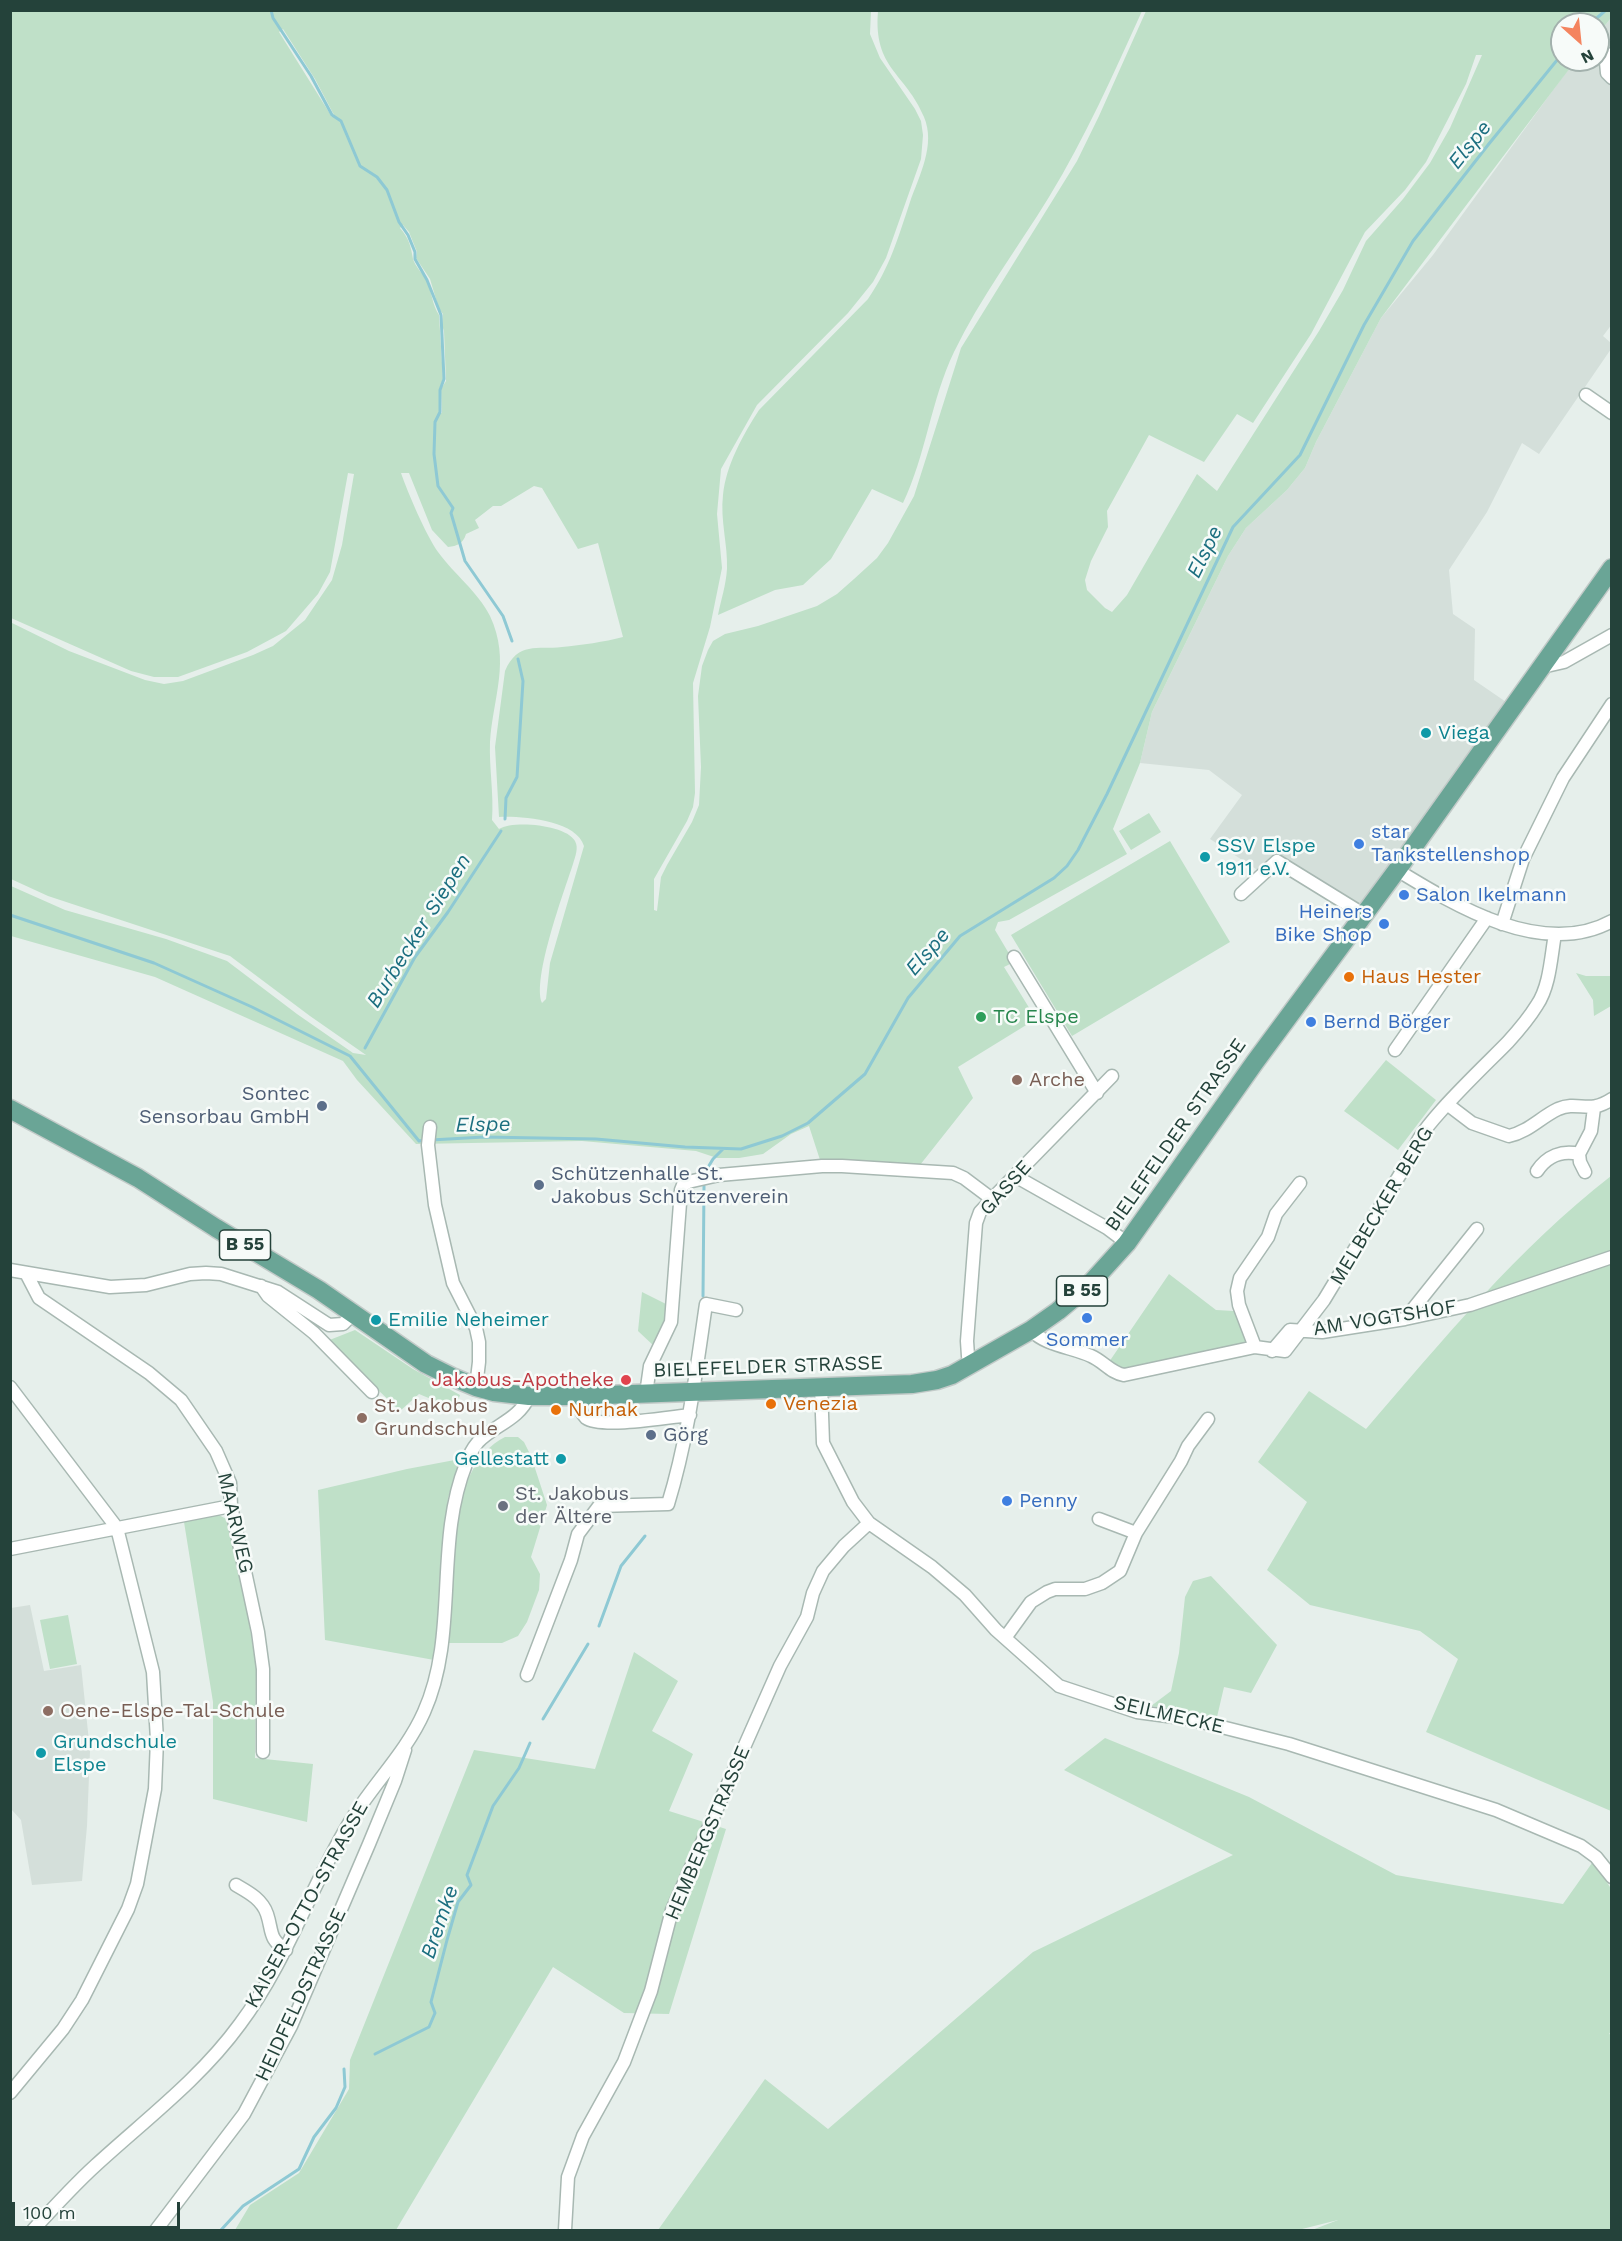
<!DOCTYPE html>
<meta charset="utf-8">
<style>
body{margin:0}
#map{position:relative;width:1622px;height:2241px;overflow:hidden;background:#e6efeb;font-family:"Work Sans",sans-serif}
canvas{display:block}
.frame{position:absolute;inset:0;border:12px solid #24423a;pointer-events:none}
.north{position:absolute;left:1550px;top:12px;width:60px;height:60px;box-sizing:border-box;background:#f7fbf9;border:2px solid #a3b1ad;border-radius:50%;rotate:153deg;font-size:16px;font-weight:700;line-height:24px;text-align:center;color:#24423a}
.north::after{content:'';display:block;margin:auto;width:21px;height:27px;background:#f4845f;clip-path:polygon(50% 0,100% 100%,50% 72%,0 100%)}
.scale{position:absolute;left:12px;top:2202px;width:168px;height:27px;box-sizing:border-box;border:3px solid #24423a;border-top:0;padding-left:8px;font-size:18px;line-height:21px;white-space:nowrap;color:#24423a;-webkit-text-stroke:4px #f7fbf9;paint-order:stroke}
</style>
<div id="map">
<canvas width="1622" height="2241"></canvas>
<div class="frame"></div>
<div class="north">N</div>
<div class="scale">100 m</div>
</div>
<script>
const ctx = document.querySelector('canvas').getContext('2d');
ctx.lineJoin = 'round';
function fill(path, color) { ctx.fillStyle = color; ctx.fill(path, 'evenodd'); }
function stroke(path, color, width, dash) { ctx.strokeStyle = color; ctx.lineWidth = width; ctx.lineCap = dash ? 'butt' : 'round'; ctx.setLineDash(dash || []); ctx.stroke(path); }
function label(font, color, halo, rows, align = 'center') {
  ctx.font = font + ' "Work Sans",sans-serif'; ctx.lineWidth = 5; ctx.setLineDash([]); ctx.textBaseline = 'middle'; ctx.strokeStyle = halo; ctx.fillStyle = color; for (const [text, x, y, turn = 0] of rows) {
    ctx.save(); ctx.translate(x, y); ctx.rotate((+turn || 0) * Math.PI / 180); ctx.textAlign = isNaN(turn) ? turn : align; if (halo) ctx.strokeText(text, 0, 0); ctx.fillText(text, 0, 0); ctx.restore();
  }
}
fill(new Path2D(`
 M1611 18 1612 324 1603 336 1611 343V349L1539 454 1522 443 1487 512 1449 570 1453 614 1475 629 1474 680 1509 704 1359 907 1277 858 1259 871 1210 839 1242 795 1209 770 1140 763 1152 712 1228 556 1246 528 1287 490 1305 468 1316 442 1381 318 1433 255 1572 64 1576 60H1598V34Z
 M30 1605 44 1671 81 1665 90 1751 87 1826 82 1881 32 1885 21 1820 11 1809V1608Z`), '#d4dfda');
fill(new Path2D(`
 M11 11H871L870 34 880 58 915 109 921 121 923 135 921 159 886 258 873 282 848 313 757 405 721 469 717 514 722 568 710 627 693 683 695 793 693 807 687 821 654 879V910L657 911 661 877 667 865 692 822 699 805 701 767 698 696 702 666 708 650 713 641 725 634 758 626 817 606 837 594 854 579 877 558 888 543 914 496 961 348 1077 161 1099 116 1146 11H1611V18L1598 34V24H1562V60H1576L1381 318 1316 442 1305 468 1287 490 1246 528 1228 556 1152 712 1140 763 1113 829 1127 854 1009 920 998 922 995 930 1014 962 1004 967 1036 1019 958 1067 973 1098 920 1165 821 1163 809 1126 791 1134 763 1154 739 1158H717L696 1151 582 1141 416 1144 357 1080 343 1061 155 977 11 936V886L65 910 166 939 227 961 297 1014 353 1053 366 1055 310 1016 230 956 48 896 11 879 10 622 69 651 145 680 164 684 183 681 253 655 273 646 305 620 332 580 342 545 354 474 348 473 330 572 318 594 286 631 247 652 178 677H154L131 671 11 618ZM283 29 315 79 334 115 332 117 279 32ZM1476 55H1482L1450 128 1430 163 1403 199 1366 241 1343 290 1319 331 1217 491 1197 474 1127 595 1112 612 1105 608 1087 590 1085 580 1091 561 1108 527 1107 511 1149 435 1204 462 1237 414 1253 423 1311 334 1365 232 1405 190 1426 162 1466 84ZM403 225 409 232 417 252 416 258 430 279 439 309 443 314 442 325 444 331 446 381 441 389 442 413 439 412V390L443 379 439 315C432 305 432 291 426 279 422 273 415 266 413 259 411 247 409 238 400 228ZM401 473H409L432 530 448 547C457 546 463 544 466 534L479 528 475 520 493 506H501L534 486 542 488 578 549 598 543 623 637C604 642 582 645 562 647 537 650 518 641 505 671L495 747 499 817C522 816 576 820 584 846L550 963 546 999 542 1003C532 978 564 892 573 864 575 857 579 848 575 841 566 825 514 820 499 829L492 820C494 794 489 768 490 742 493 697 511 661 490 616 478 592 454 574 438 552 426 535 408 493 401 473Z
 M878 11H1142C1113 75 1085 138 1049 197 1017 249 980 298 954 352 931 400 926 455 903 503L872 489 831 559 803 585 775 590 718 615C721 600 726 585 727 569 728 545 720 520 723 495 726 465 743 435 759 410L868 299C890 267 898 238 910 202 919 176 936 145 924 117 906 73 873 69 878 11Z
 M1149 813 1161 832 1131 850 1119 831Z
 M1170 841 1230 942 1072 1036 1011 935Z
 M1576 973 1586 976H1611V1006L1594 1016 1593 1000Z
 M1386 1060 1436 1100 1398 1150 1344 1111Z
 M1611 1176V1811L1426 1732 1458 1659 1420 1631 1310 1605 1267 1570 1307 1502 1258 1462 1309 1391 1366 1429C1443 1340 1518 1248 1611 1176Z
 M1169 1274 1216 1310 1234 1311 1247 1342 1119 1369 1109 1362Z
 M642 1292 672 1307 655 1347 638 1331Z
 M355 1330 413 1369 460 1395 455 1409 419 1394 400 1411 327 1341Z
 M505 1437H518L524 1442 531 1456 547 1505 531 1557 540 1574 539 1590 527 1622 518 1636 502 1643H445C449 1586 445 1466 505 1437Z
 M460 1459 448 1498 445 1526 438 1650 434 1660 325 1640 318 1490 407 1469Z
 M217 1514 230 1521 242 1576 256 1667 255 1758 313 1764 307 1822 213 1799V1702L184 1522Z
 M1211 1576 1277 1645 1251 1693 1224 1687 1217 1717 1151 1706 1171 1691 1179 1653 1185 1597 1193 1581Z
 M68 1615 77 1664 50 1669 40 1620Z
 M634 1652 678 1681 652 1731 693 1754 669 1811 726 1829 669 2014 624 2013 553 1967 396 2230H235L250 2205 299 2173 349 2089 350 2060 474 1750 595 1769Z
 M1105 1738 1249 1797 1396 1875 1563 1904 1592 1863 1598 1869 1612 1890V2030L1609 2034 1612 2035 1611 2230H1312L1338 2220 1298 2230H658L765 2079 828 2129 1033 1952 1233 1855 1064 1770Z`), '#bfe0c8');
stroke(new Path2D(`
 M271 10 273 18 311 76 332 115 341 121 360 166 377 177 387 190 399 222 408 235 415 252V259L427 280 441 315 444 379 440 390V412L435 422 434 454 438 486 453 508 451 513 465 561 503 616 512 641
 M1590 24 1606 10
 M505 819 506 798 517 777 523 681 518 659
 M10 915 154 963 252 1007 350 1056 419 1141 425 1140
 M365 1048 415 957 448 912 501 831
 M431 1140 484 1137 596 1139 685 1147 741 1149 782 1136 808 1123 865 1074 908 998 960 936 1054 878 1067 866 1078 850 1107 794 1233 527 1300 455 1364 325 1413 241 1488 145 1562 54
 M704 1174 713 1159 723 1149
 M703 1296 704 1186
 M599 1626 621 1566 645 1536
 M543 1719 588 1644
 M375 2054 429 2027 435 2013 431 2002 447 1940 458 1902 471 1885 467 1875 493 1806 519 1768 530 1743
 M221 2230 243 2206 299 2169 314 2137 336 2108 345 2087 344 2069`), '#8ec9d4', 3);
const street = new Path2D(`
 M1612 54 1606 62 1607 73 1612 78
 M1586 395 1612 413
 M1542 667 1564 662 1612 635
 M1397 870C1456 906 1543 959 1612 921
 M1241 894 1277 861 1363 914
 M1502 924 1523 859 1563 778 1612 704
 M1014 957 1097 1093
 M1395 1050 1487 918
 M1447 1104 1472 1123 1509 1136C1528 1132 1541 1117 1558 1109 1579 1100 1588 1115 1612 1099
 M430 1127 428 1145 435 1205 453 1283 476 1328 479 1342V1362L476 1387
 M1579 1154 1580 1162 1585 1172
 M1537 1171C1547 1156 1562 1150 1579 1154L1591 1131 1594 1108
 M1015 1176 1107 1228 1127 1243
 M10 1270 110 1287 146 1285 190 1274 206 1273 221 1274 278 1292 329 1325 343 1324 353 1314
 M26 1273 39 1298 149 1373 181 1400 216 1451 230 1483 231 1506 258 1632 263 1669V1752
 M261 1286 268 1296 314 1333 372 1392
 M1405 1319 1477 1229
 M1031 1330C1046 1346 1072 1347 1091 1356 1103 1361 1111 1373 1124 1375L1255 1347 1285 1351 1324 1300 1413 1153C1413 1132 1490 1061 1508 1042 1518 1031 1529 1018 1537 1005 1550 986 1551 956 1555 934
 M1255 1347 1239 1305 1237 1291 1240 1278 1268 1237 1276 1214 1300 1183
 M1272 1351 1290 1330 1322 1332 1405 1319 1470 1305 1612 1257
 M972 1365 968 1356 967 1341 976 1223 980 1212 992 1199 1112 1076
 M821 1386 823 1443 853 1502 869 1523 932 1567 965 1595 996 1630 1059 1686 1137 1712 1190 1719 1289 1744 1496 1810 1581 1846 1596 1857 1612 1877
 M10 1387 117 1528 153 1672 157 1740 155 1789 137 1884 128 1909 82 2000 63 2029 10 2093
 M646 1394 650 1366 671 1322 681 1190 683 1185 688 1182 719 1175 822 1166H842L953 1173 964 1178 992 1199
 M577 1396C578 1404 580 1412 586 1418 601 1429 670 1417 690 1415
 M1099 1519 1136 1533
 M10 1549 231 1506
 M1005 1638 1031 1602 1047 1592 1055 1589H1085L1102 1583 1120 1571 1136 1533 1181 1461 1188 1446 1208 1419
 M527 1675 571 1560 578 1534 599 1506 668 1504C688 1439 696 1372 706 1304L736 1310
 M236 1885C248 1892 262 1899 267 1914 273 1932 268 1938 286 1950
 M33 2230C53 2208 74 2185 96 2165 145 2120 200 2079 240 2024 286 1963 309 1890 348 1825 371 1786 406 1753 424 1712 459 1634 434 1544 466 1464 468 1458 473 1448 478 1442 494 1425 519 1420 529 1396
 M156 2230 244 2114 291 2026 369 1844 395 1781 405 1750
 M565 2230 568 2177 583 2136 624 2062 651 1991 672 1910 780 1666 807 1617 813 1593 823 1571 844 1546 869 1523`);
const primary = new Path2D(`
 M10 1109 138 1178 216 1228 319 1290 426 1364 452 1377 476 1387 494 1392 529 1396H577L912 1384 937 1380 952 1375 1031 1330 1058 1311 1089 1285 1127 1243 1255 1062 1397 870 1612 568`);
stroke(street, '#a8b8b2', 15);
stroke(primary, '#c2cac8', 21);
stroke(street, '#fff', 12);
stroke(primary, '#6aa596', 18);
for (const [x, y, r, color] of [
 [1426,733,6,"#0f9aa8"],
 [1359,844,6,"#3f7fe0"],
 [1205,857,6,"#0f9aa8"],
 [1404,895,6,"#3f7fe0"],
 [1384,924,6,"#3f7fe0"],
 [1349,977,6,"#e8710a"],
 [981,1017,6,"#2e9e5b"],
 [1311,1022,6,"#3f7fe0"],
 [1017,1080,6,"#8d6e63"],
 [322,1106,6,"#5c6f8a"],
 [539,1185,6,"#5c6f8a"],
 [1087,1318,6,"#3f7fe0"],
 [376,1320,6,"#0f9aa8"],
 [626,1380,6,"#e0444e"],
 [771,1404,6,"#e8710a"],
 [556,1410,6,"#e8710a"],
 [362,1418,6,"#8d6e63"],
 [651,1435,6,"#5c6f8a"],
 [561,1459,6,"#0f9aa8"],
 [1007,1501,6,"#3f7fe0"],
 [503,1506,6,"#6b7280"],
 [48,1711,6,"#8d6e63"],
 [41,1753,6,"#0f9aa8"]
]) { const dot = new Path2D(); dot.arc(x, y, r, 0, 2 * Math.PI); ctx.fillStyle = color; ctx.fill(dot); stroke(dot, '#f7fbf9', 2); }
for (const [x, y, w] of [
 [245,1245,51],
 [1082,1291,51]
]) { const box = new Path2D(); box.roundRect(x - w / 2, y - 15, w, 30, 4.5); ctx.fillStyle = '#f7fbf9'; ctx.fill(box); stroke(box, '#24423a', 1.5); }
label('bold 18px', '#24423a', null, [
 ["B 55",245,1245],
 ["B 55",1082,1291]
]);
label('20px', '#0d838f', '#f7fbf9', [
 ["Viega",1438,733],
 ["SSV Elspe",1217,846],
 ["1911 e.V.",1217,869],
 ["Emilie Neheimer",388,1320],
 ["Gellestatt",549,1459,"right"],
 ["Grundschule",53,1742],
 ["Elspe",53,1765]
], 'left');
label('20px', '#366cbe', '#f7fbf9', [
 ["star",1371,832],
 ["Tankstellenshop",1371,855],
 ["Salon Ikelmann",1416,895],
 ["Heiners",1372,912,"right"],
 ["Bike Shop",1372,935,"right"],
 ["Bernd Börger",1323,1022],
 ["Sommer",1087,1340,"center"],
 ["Penny",1019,1501]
], 'left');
label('20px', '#c56008', '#f7fbf9', [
 ["Haus Hester",1361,977],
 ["Venezia",783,1404],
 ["Nurhak",568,1410]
], 'left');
label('20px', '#27864d', '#f7fbf9', [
 ["TC Elspe",993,1017]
], 'left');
label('20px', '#785e54', '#f7fbf9', [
 ["Arche",1029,1080],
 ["St. Jakobus",374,1406],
 ["Grundschule",374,1429],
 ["Oene-Elspe-Tal-Schule",60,1711]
], 'left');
label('20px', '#4e5e75', '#f7fbf9', [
 ["Sontec",310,1094,"right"],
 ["Sensorbau GmbH",310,1117,"right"],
 ["Schützenhalle St.",551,1174],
 ["Jakobus Schützenverein",551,1197],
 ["Görg",663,1435]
], 'left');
label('20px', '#24423a', '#f7fbf9', [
 ["BIELEFELDER STRASSE",1176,1135,-55],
 ["GASSE",1006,1188,-48],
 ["MELBECKER BERG",1382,1206,-59],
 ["AM VOGTSHOF",1385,1318,-9],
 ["BIELEFELDER STRASSE",768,1367,-2],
 ["MAARWEG",235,1523,77],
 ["SEILMECKE",1169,1715,13],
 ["HEMBERGSTRASSE",708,1833,-67],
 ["KAISER-OTTO-STRASSE",307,1905,-61],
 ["HEIDFELDSTRASSE",301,1995,-65]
]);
label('20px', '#be3a42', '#f7fbf9', [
 ["Jakobus-Apotheke",614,1380]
], 'right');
label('20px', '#5b616d', '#f7fbf9', [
 ["St. Jakobus",515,1494],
 ["der Ältere",515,1517]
], 'left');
label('italic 21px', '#1c6f80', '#f7fbf9', [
 ["Elspe",1470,145,-51],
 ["Elspe",1205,552,-64],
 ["Burbecker Siepen",419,931,-58],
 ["Elspe",928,952,-49],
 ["Elspe",483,1125,-1],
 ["Bremke",440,1922,-71]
]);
</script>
